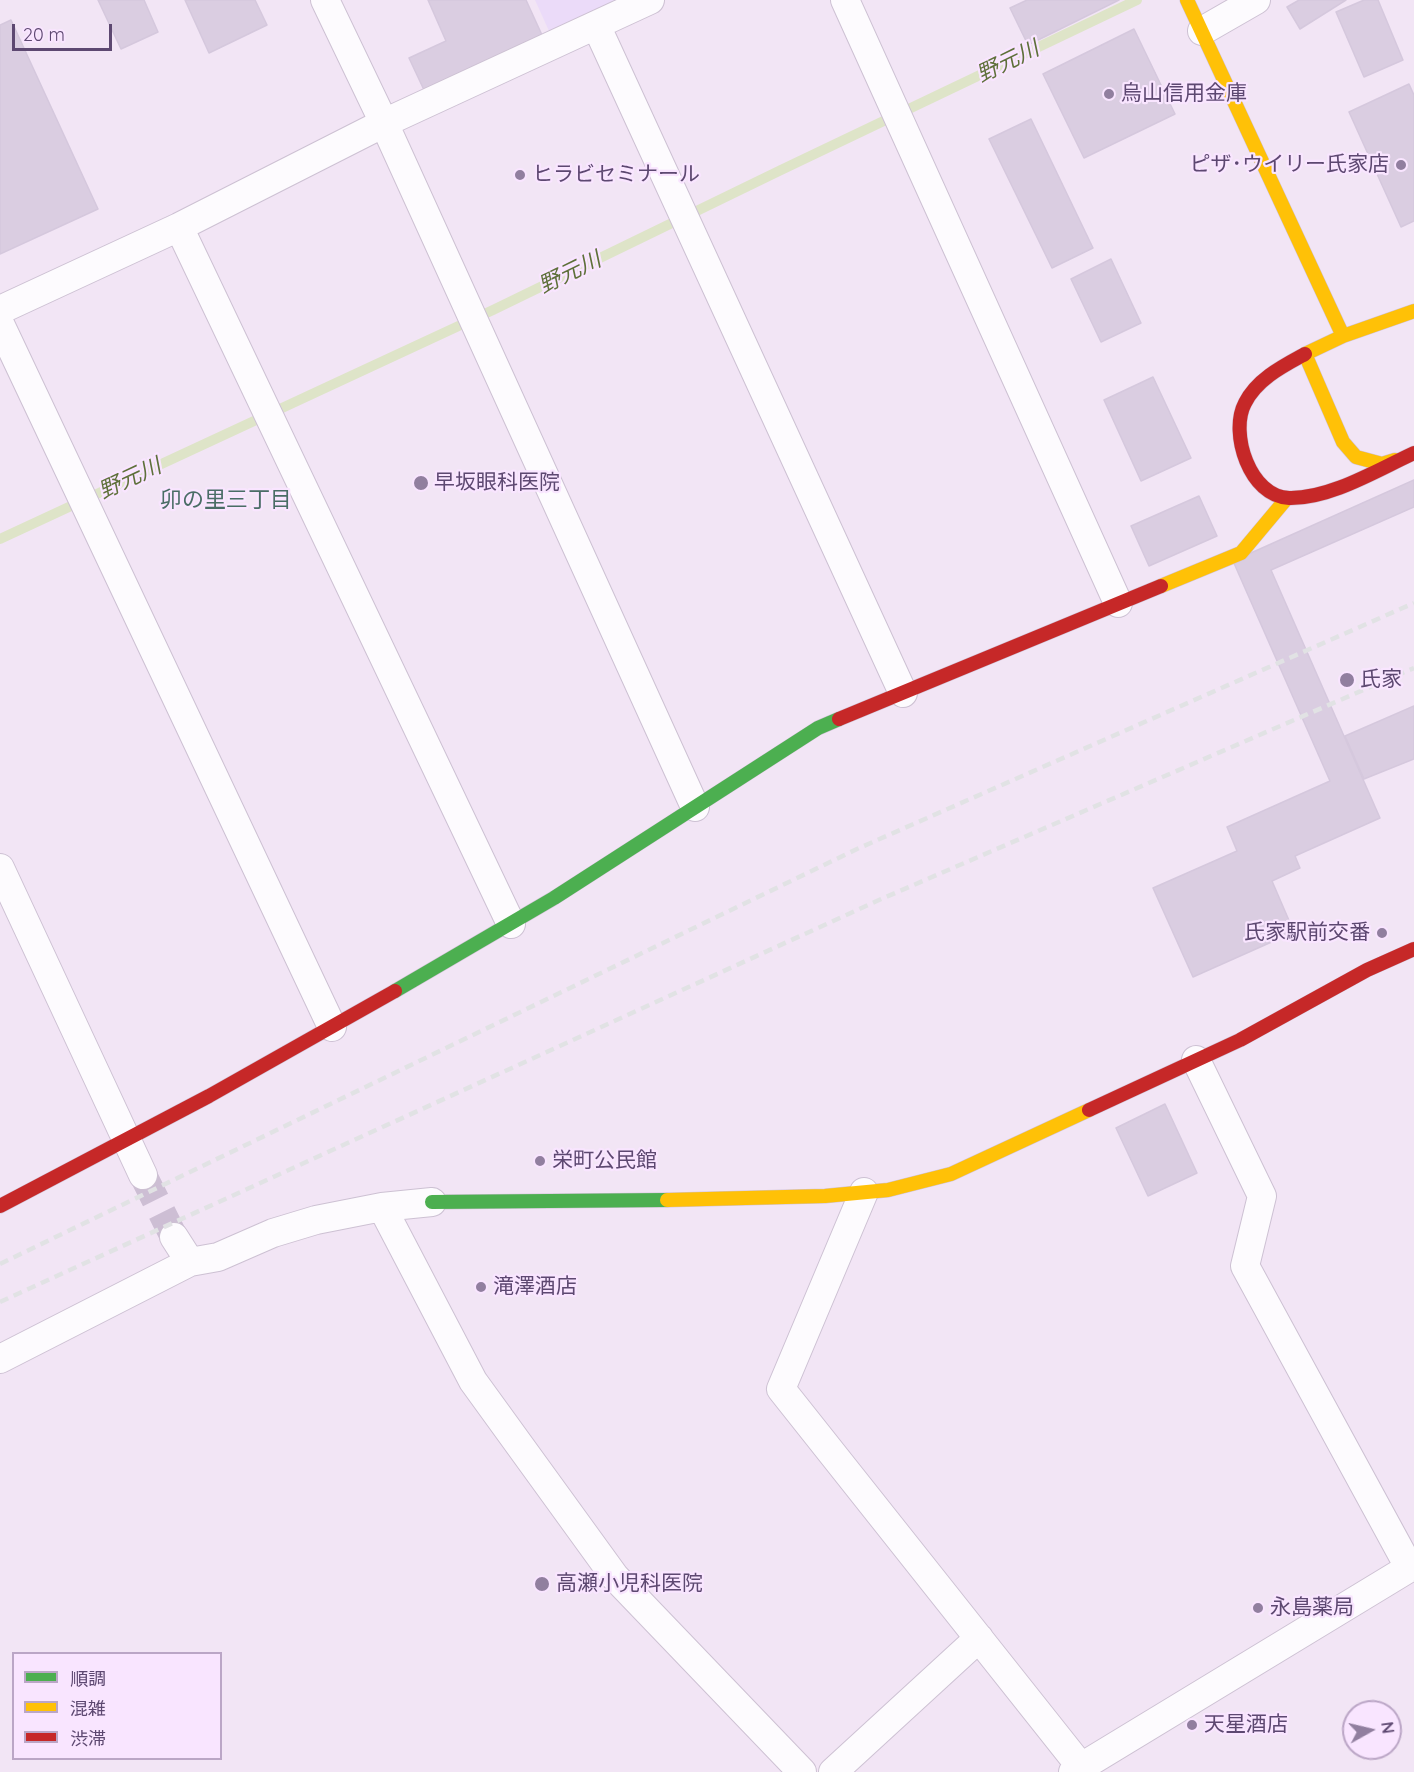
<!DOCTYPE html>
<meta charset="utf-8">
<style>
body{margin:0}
#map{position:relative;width:1414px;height:1772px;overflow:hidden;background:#f2e5f5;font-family:Quicksand,"Noto Sans JP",sans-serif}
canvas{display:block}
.legend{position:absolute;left:12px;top:1652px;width:210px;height:108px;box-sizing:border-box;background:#f9e5ff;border:2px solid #bba6c6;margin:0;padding:8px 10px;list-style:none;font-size:18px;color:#5d4871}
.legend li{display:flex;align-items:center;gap:12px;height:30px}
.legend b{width:30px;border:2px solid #bba6c6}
.north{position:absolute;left:1342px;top:1700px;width:60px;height:60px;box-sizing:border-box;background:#f9e5ff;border:2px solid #bba6c6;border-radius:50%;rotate:82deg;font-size:16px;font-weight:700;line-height:24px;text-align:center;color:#5d4871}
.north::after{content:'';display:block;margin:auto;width:21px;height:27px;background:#917f9f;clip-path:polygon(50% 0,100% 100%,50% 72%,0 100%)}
.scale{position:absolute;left:12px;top:24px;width:100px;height:27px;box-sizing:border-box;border:3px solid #5d4871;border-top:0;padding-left:8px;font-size:18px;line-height:21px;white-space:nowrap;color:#5d4871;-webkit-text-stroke:4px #f9e5ff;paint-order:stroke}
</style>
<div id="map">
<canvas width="1414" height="1772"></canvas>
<ul class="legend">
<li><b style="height:8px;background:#4caf50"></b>順調</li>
<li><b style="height:8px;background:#ffc107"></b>混雑</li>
<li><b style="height:8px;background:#c62828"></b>渋滞</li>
</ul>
<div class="north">N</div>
<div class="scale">20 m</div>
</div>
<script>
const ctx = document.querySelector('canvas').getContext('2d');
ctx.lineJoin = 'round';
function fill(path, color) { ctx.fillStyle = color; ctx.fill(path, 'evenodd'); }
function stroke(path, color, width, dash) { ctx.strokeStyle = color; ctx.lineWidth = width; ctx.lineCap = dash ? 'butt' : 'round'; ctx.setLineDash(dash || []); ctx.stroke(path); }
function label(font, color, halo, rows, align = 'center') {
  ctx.font = font + ' Quicksand,"Noto Sans JP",sans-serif'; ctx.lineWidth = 4.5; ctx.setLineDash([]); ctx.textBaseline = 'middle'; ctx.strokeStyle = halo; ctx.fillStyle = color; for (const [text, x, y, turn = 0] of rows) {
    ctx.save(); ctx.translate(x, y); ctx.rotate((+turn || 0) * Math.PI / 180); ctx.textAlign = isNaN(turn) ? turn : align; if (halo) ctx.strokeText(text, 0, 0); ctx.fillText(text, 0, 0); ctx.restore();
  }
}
fill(new Path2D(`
 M535 0H616L549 31Z`), '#ebdbf9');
stroke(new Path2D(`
 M0 539 493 310 781 170 1137 0`), '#dee4c8', 10);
const building = new Path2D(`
 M98 0H144L158 32 121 49Z
 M185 0H255L267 25 209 53Z
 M428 0H526L542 35 424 90 409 58 446 41Z
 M1027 0H1119L1028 45 1010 8Z
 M1299 0H1346L1300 29 1287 7Z
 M1364 0H1378L1403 60 1364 77 1336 12Z
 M11 20 98 209 0 254V25Z
 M1134 29 1175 114 1084 158 1043 74Z
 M1409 84 1414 95V221L1401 227 1349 112Z
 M1031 119 1093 248 1052 268 989 139Z
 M1111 259 1141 323 1101 342 1071 279Z
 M1153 377 1191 458 1141 481 1104 400Z
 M1414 480V507L1271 570 1380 818 1295 856 1300 868 1272 881 1294 932 1193 977 1153 888 1237 851 1227 827 1330 781 1233 561Z
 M1199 496 1217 536 1149 566 1131 526Z
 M1414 706V759L1364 779 1345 736Z
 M1165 1104 1197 1173 1148 1196 1116 1128Z`);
fill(building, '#dacde1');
stroke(building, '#d5c8dd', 1.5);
stroke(new Path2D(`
 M143 1175 174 1237`), '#cdbed4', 28, [28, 14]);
const street = new Path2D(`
 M325 0 384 123 695 807
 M845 0 1118 603
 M596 25 903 693
 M1202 31 1256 0
 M179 227 511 924
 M0 310 179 227 384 123 650 0
 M0 324 332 1027
 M0 868 143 1175
 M1196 1060 1262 1196 1245 1266 1409 1567
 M864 1192 781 1389 1081 1767
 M382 1207 473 1381 615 1577 802 1772
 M174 1237 190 1262 218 1257 273 1233 316 1220 382 1207 432 1202
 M0 1359 190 1262
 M833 1772 979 1638
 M1073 1772 1414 1565`);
const fast = new Path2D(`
 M395 991 554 898 818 728 839 719
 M432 1202 667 1200`);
const slow = new Path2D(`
 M1187 0 1343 336
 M1395 460 1382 464 1356 457 1343 442 1305 354 1343 336 1414 311
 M1161 586 1241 553 1287 498
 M667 1200 825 1196 888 1190 951 1174 1089 1110`);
const jam = new Path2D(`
 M1305 354C1283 366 1257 379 1245 403 1229 433 1250 497 1289 498 1330 499 1377 470 1414 453
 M839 719 1161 586
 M1089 1110 1240 1040 1367 970 1414 949
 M0 1206 209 1096 395 991`);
stroke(street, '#cdc1d3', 30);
stroke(fast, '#cfc2d5', 15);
stroke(slow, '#cfc2d5', 15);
stroke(jam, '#cfc2d5', 15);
stroke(street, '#fdfbfe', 28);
stroke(fast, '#4caf50', 14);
stroke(slow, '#ffc107', 14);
stroke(jam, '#c62828', 14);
stroke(new Path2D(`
 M0 1264 857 849 1414 603
 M0 1302 879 900 1414 668`), '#e1e2e4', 4.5, [9, 6]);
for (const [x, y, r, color] of [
 [1109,94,6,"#917f9f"],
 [1401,165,6,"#917f9f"],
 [520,175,6,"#917f9f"],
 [421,483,8,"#917f9f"],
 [1347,680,8,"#917f9f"],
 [1382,933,6,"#917f9f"],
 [540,1161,6,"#917f9f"],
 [481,1287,6,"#917f9f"],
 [542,1584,8,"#917f9f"],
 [1258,1608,6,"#917f9f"],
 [1192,1725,6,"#917f9f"]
]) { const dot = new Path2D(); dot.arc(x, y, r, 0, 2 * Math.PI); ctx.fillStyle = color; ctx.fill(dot); stroke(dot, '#f9e5ff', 2); }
label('21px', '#5d4871', '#f9e5ff', [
 ["烏山信用金庫",1121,94],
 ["ピザ･ウイリー氏家店",1389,165,"right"],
 ["ヒラビセミナール",532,175],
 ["早坂眼科医院",434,483],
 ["氏家",1360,680],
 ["氏家駅前交番",1370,933,"right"],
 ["栄町公民館",552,1161],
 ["滝澤酒店",493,1287],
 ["高瀬小児科医院",556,1584],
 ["永島薬局",1270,1608],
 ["天星酒店",1204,1725]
], 'left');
label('italic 22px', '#5e703a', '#f9e5ff', [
 ["野元川",1008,62,-26],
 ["野元川",570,273,-26],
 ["野元川",130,479,-25]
]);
label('22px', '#4a6d66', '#f9e5ff', [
 ["卯の里三丁目",226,500]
]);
</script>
